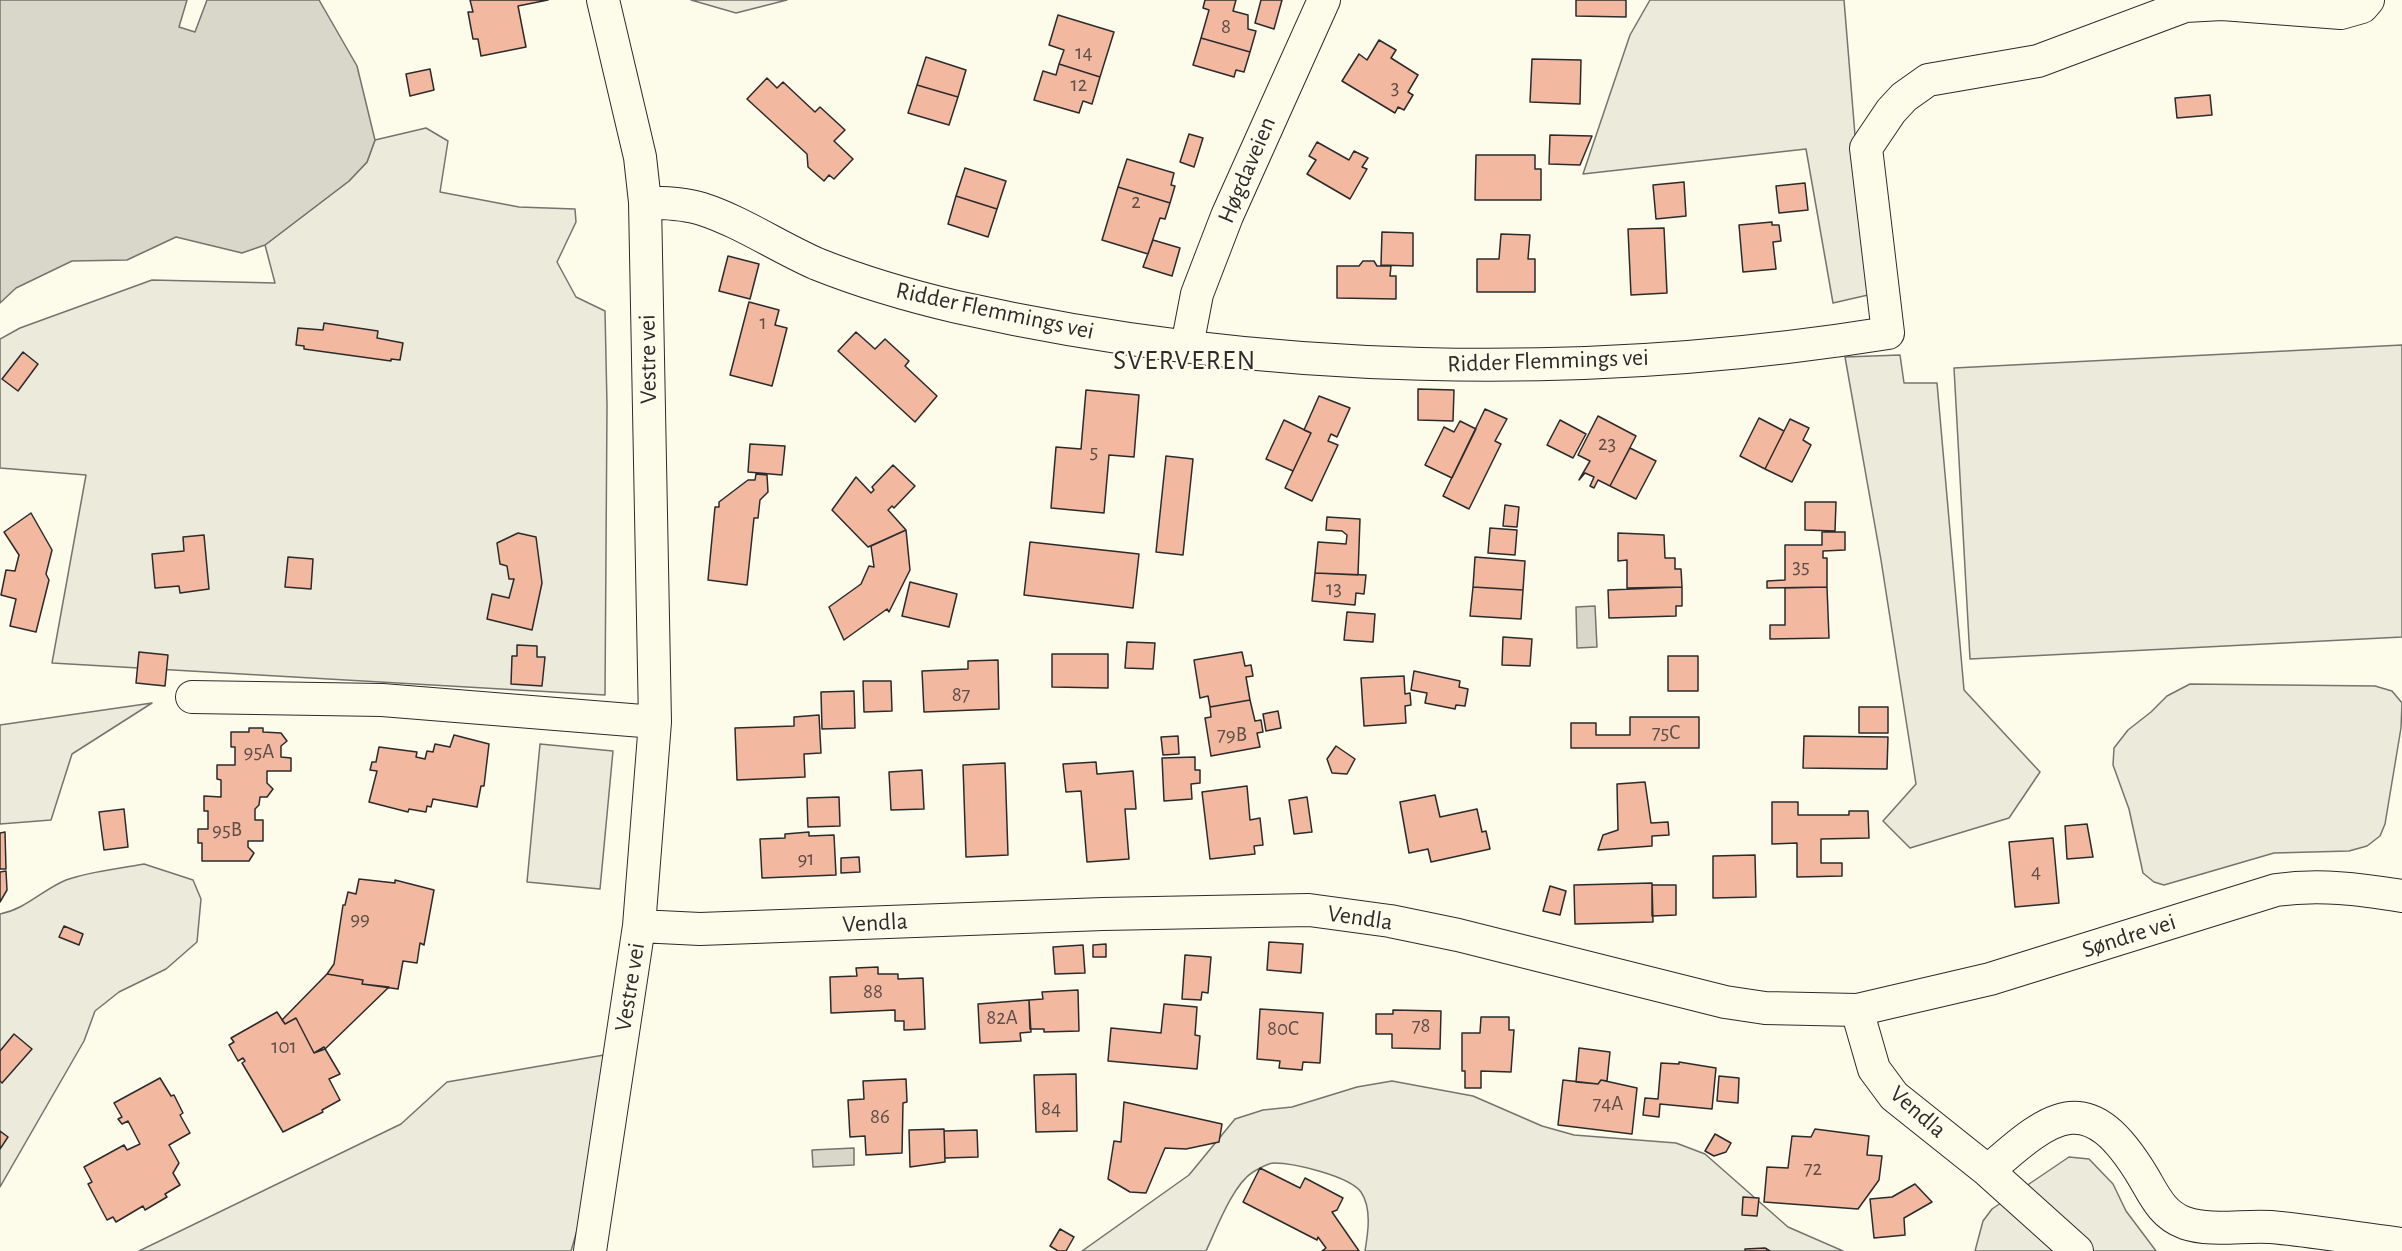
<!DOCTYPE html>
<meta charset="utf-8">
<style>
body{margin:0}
canvas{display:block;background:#fdfbea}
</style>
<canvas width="2402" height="1251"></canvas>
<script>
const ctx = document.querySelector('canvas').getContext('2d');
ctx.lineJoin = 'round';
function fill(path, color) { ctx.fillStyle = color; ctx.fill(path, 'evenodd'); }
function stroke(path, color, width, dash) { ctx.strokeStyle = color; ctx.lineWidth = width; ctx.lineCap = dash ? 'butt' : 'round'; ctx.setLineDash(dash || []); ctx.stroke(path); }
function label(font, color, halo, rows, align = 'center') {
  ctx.font = font + ' "Alegreya Sans",sans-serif'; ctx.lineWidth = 4.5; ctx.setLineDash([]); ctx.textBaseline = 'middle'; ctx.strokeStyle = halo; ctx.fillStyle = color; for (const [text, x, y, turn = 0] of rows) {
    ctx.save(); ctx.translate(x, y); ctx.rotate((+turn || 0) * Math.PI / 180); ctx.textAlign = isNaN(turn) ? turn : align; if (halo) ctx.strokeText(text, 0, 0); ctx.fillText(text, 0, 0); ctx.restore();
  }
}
const green = new Path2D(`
 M691 0H787L736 13Z
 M1650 0H1844L1868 295 1833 303 1806 149 1583 174 1630 35Z
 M426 128 448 141 440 192 519 207 575 209 576 222 557 262 576 297 605 311 607 405 605 695 52 663 86 475 0 468V339L20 328 152 280 275 283 265 245 349 181 367 162 375 140Z
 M2402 345V637L1970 659 1954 368Z
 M1900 355 1904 383H1937L1964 690 2040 772 2009 818 1910 848 1883 821 1916 784 1881 560 1845 357Z
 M2190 684 2375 686 2392 691 2402 703 2401 728 2385 824 2380 836 2367 846 2349 851 2274 853 2164 885 2154 882 2143 873 2129 809 2113 765 2114 748 2128 730 2151 712 2167 696Z
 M152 703 72 754 51 820 0 824V725Z
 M540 744 613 751 600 889 527 882Z
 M144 864 193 880 201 899 197 942 166 969 119 992 95 1011 84 1041 0 1187V914C26 909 42 890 66 880 91 871 118 869 144 864Z
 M604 1055 590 1186 571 1251H139L401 1124 447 1082Z
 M1392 1081 1473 1096 1542 1126 1574 1135 1676 1143 1705 1154 1788 1227 1843 1251H1365C1368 1233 1372 1208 1361 1192 1349 1176 1294 1163 1274 1163 1268 1163 1258 1169 1253 1172 1233 1184 1216 1230 1206 1251H1082L1189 1175 1235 1119 1263 1110 1292 1107 1357 1087Z
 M2069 1157 2089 1159 2113 1184 2126 1211 2156 1251H1975L1983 1221 1992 1209Z`);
fill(green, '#ecebdb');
stroke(green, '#74746e', 1.5);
const water = new Path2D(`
 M0 0H187L179 27 195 32 207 0H319L357 66 375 140 367 162 349 181 265 245 242 253 176 237 127 260 72 261 16 288 0 303Z
 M1595 606 1597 647 1577 648 1576 607Z
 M854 1148V1165L813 1167 812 1150Z`);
fill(water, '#d8d7c9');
stroke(water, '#74746e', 1.5);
const building = new Path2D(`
 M470 0H548L518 6 526 47 481 56 478 39H473L468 12H473Z
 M1205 0H1236L1233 11 1248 15V29L1256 31 1250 52 1201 38 1209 10 1203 8Z
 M1261 0H1282L1274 29 1255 23Z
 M1576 0H1626V17L1576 16Z
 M1058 15 1114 32 1100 77 1059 64 1064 50 1049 45Z
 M1201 38 1250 52 1244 72 1236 70 1234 77 1193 65Z
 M1379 40 1396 50 1391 58 1418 75 1408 92 1413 95 1404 110 1398 107 1395 113 1342 81 1359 54 1367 60Z
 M926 57 966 70 958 97 917 85Z
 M1532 59 1581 60 1580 104 1530 102Z
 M1059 64 1100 77 1092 104 1083 101 1079 113 1034 100 1043 71 1056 75Z
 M430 69 434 90 410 96 406 74Z
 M767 78 777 88 783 82 815 112 820 107 845 130 834 141 853 159 834 179 829 175 824 181 808 167 807 154 747 99Z
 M917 85 958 97 949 125 908 113Z
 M2210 95 2212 115 2177 118 2175 98Z
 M1189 134 1203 138 1194 167 1180 162Z
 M1550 135 1592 136 1580 165 1549 164Z
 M1317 142 1349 160 1354 151 1368 158 1362 167 1367 169 1350 199 1307 174 1316 160 1309 156Z
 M1476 155H1535V169H1541V200H1475Z
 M1127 159 1174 173 1171 185 1175 186 1170 203 1118 187Z
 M965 168 1006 181 997 209 956 196Z
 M1684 182 1686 216 1656 219 1653 185Z
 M1805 183 1808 210 1779 213 1776 186Z
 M1118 187 1170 203 1165 219 1160 218 1148 254 1102 240Z
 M956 196 997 209 988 237 948 224Z
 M1772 222V225H1779L1781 241 1773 242 1776 269 1743 272 1739 225Z
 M1664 228 1667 293 1631 295 1628 229Z
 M1382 232 1413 233V266L1381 265Z
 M1501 234 1530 235 1528 259H1535V292H1477V259H1499Z
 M1153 240 1180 248 1172 276 1143 267Z
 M728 256 759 264 750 299 719 291Z
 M1363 261H1374L1377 266H1391L1390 276H1396V299L1337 298V266H1359Z
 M749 302 779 310 775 325 787 328 772 386 730 375Z
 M324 323 378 331 377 338 403 343 400 360 391 359V361L304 349V346L296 345 298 328 323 330Z
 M856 332 875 349 885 339 909 361 905 366 937 396 915 422 838 351Z
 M23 352 38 364 18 391 2 379Z
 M1418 389 1454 390 1453 421 1418 420Z
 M1086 390 1139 395 1134 457 1109 455 1104 513 1051 508 1056 447 1081 449Z
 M1319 396 1350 408 1337 437 1331 434 1328 441 1338 445 1312 501 1285 488 1311 433 1304 430Z
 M1485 409 1507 419 1495 441 1501 444 1469 509 1443 496Z
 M1598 416 1636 436 1610 486 1598 480 1594 488 1590 486 1594 477 1585 473 1579 480 1590 461 1578 455Z
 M1759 418 1784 431 1765 469 1740 456Z
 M1790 419 1809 428 1803 440 1811 445 1792 482 1765 469Z
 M1284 420 1311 433 1293 471 1266 459Z
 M1560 420 1586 434 1573 458 1547 445Z
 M1460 421 1476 429 1452 478 1425 465 1444 427 1454 432Z
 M750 444 785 446 782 475 748 472Z
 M1630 448 1656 461 1636 499 1610 486Z
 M1166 456 1193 459 1183 555 1156 552Z
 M893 465 915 486 894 508 892 506 888 510 906 530 868 547 832 510 856 477 871 493 874 490 872 487Z
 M756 474 767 475 768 492 760 500 758 518H754L747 585 708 580 715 507H719V502L748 480H755Z
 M1805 502H1836L1835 531 1805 530Z
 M1505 505 1519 507 1517 527 1503 526Z
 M31 513 52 550 46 574 49 580 36 632 10 626 16 599 1 595 6 570 15 571 19 555 4 532Z
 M1327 517 1360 519 1358 575 1315 573 1318 542 1346 544 1347 535 1342 531 1326 530Z
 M1490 528 1517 530 1515 555 1488 553Z
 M906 530 910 570 889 612 887 609 844 640 829 607 861 584 869 566 874 567 871 546Z
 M1822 532H1845V550L1823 551V558H1827V587L1767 588V581L1785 580V545H1822Z
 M518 533 536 537 542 583 532 630 487 619 492 594 509 598 514 579H509L507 566 500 564 497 543Z
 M1618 533 1664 535 1665 558H1675V569H1681L1682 587 1627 588V560L1618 561Z
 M204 535 209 589 180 593 179 586 155 588 152 554 184 551 183 537Z
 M1030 542 1139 554 1133 608 1024 595Z
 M288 557 313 559 311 589 285 587Z
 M1475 557 1525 561 1523 590 1473 587Z
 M1315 573 1366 575 1364 594 1356 593 1355 605 1312 601Z
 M910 582 957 594 949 627 902 616Z
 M1473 587 1523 590 1521 619 1470 616Z
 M1682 587V606H1676V616L1609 618 1608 590Z
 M1827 587 1829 638 1770 639V625H1785V588Z
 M1347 612 1375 614 1373 642 1344 640Z
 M1503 637 1532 639 1530 666 1502 665Z
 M1127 642 1155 643 1153 669 1125 668Z
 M517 645 537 646V657H545L542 686 511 684 512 656H517Z
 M139 652 168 655 165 686 136 683Z
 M1242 652 1245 666 1251 665 1253 676 1246 677 1250 700 1210 707 1208 696 1200 698 1194 660Z
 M1052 654H1108V688L1052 687Z
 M1668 656H1698V691H1668Z
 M998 660 999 709 924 712 922 671 968 669V661Z
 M1414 671 1460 681 1459 687 1468 689 1465 706 1456 705 1455 709 1425 703 1427 693 1411 690Z
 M1404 676 1405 694 1410 693 1411 705 1405 706 1406 723 1364 726 1361 678Z
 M863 681H891L892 711 864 712Z
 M854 691 855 728 822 729 821 692Z
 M1250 700 1255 721 1261 720 1263 732 1257 733 1260 747 1211 756 1205 718 1211 717 1210 707Z
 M1859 707H1888V733H1859Z
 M1278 711 1281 728 1266 731 1263 714Z
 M819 715 821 753 804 754 805 777 737 780 735 728 794 726V717Z
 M1630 717H1699V748H1571V723H1596V735H1630Z
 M249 728H263V732L281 733 287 741 281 746V757L291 758V771H267V783L273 789 267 797H260L259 805 255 809V820H263V841H248V847L254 853 249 861H202V843H198V829H208V811H204V796L221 797V780L217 779V765H235V747H231V732H249Z
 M454 735 489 744 484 786H481L477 807 433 799 431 807 427 806 426 812 409 809 408 812 369 802 377 771 370 770 372 762H376L379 747 417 752 416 757 425 759 427 751 433 752 435 744 450 747Z
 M1178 736 1179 754 1163 755 1161 737Z
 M1804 736 1888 737 1887 769 1803 768Z
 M1336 746 1355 759 1347 774 1332 773 1327 759Z
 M1195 757V770H1200V783L1191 784 1192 799 1164 801 1162 758Z
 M1096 762 1097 774 1133 771 1136 809H1125L1129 859 1087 862 1081 791 1066 792 1063 764Z
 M1005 763 1008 855 966 857 963 765Z
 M922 770 924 809 891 810 889 772Z
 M1645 782 1651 823 1668 822 1669 835 1652 836V846L1598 850 1603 835 1618 830 1617 784Z
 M1247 786 1250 820 1260 818 1263 845 1254 846 1255 854 1210 859 1202 792Z
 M1435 795 1440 817 1477 809 1482 832 1486 831 1490 849 1431 862 1428 849 1409 853 1400 802Z
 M839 797 840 826 808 827 807 798Z
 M1307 797 1312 832 1294 834 1289 800Z
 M1772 802H1798V815H1849V811H1868L1869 838 1821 839V863H1842V876L1797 877V843L1772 844Z
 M124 809 128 847 104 850 99 812Z
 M2087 824 2093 857 2067 859 2065 826Z
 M5 832 6 869H0V833Z
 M809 832V836L834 835 836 875 762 878 760 839 785 838V834Z
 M2053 838 2059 903 2015 907 2009 842Z
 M1755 855 1756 897 1713 898V856Z
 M859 857 860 872 841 873V858Z
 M6 871 7 890 0 902V872Z
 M359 879 395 883V880L434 890 424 945 420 943 417 963 403 961 398 989 362 984 363 980 327 974 334 964 343 905H345L348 892 356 894Z
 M1652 883 1653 922 1575 924 1574 885Z
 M1652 885H1676V915L1652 916Z
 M1550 886 1566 891 1560 915 1543 911Z
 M64 926 83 934 79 945 59 937Z
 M1269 942 1303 944 1301 973 1267 970Z
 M1106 944V957H1093V945Z
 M1083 945 1085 973 1055 974 1053 947Z
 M1185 955 1211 957 1208 993 1202 992 1201 1000 1182 999Z
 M878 967V974H898V979L923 978 925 1029 904 1030V1021H895V1010L831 1013 830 977 857 976 856 968Z
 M327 974 363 980 362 984 389 987 325 1049 314 1053 296 1018 285 1024 282 1020Z
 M1078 990 1079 1031 1044 1032V1029H1030L1029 1000 1043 999 1042 992Z
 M1029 1000 1031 1032 1020 1033 1021 1041 980 1043 978 1004Z
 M1164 1004 1197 1007 1195 1035 1200 1036 1197 1069 1108 1061 1111 1028 1161 1033Z
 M1260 1009 1323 1013 1320 1063 1303 1062 1302 1070 1279 1068 1280 1061 1257 1059Z
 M1393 1010 1441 1011 1440 1049 1392 1048V1034H1376V1014H1393Z
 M277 1012 285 1024 296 1018 314 1053 324 1047 340 1074 329 1079 340 1100 322 1110 323 1112 283 1132 242 1063 245 1061 243 1058 238 1061 229 1045 234 1042 231 1038Z
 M1481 1017H1509V1030H1514L1511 1072 1481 1071V1088H1465V1071H1462V1033H1480Z
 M14 1034 32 1049 2 1083 0 1081V1051Z
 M1579 1048 1610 1052 1607 1081 1601 1080 1598 1084 1576 1082Z
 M1679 1062 1716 1068 1712 1109 1660 1104 1659 1117 1643 1115 1645 1098 1658 1099 1661 1063 1679 1064Z
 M1076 1074 1077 1131 1036 1132 1034 1075Z
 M1719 1076 1739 1078 1738 1103 1717 1101Z
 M160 1078 171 1096 174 1095 183 1113 180 1115 190 1133 169 1145 179 1163 173 1173 180 1185 165 1194 167 1197 145 1210 143 1206 116 1222 113 1217 107 1220 88 1184 92 1182 84 1167 124 1145 127 1150 140 1144 128 1121 122 1124 118 1119 122 1117 114 1103Z
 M906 1079 907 1102 903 1103 902 1153 866 1155 865 1136 850 1137 848 1100 864 1099 863 1081Z
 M1563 1080 1598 1084 1601 1080 1637 1088 1632 1134 1558 1125Z
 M1124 1102 1222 1124 1219 1142 1186 1149 1165 1148 1146 1193 1130 1192 1108 1179 1114 1141 1121 1142Z
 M944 1129 945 1162 910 1167 909 1130Z
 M1815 1129 1869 1136 1867 1155 1882 1156 1879 1180 1858 1209 1764 1202 1767 1167 1788 1168 1792 1136 1811 1137Z
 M977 1130 978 1157 945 1158 944 1131Z
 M0 1131 8 1137 0 1149Z
 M1715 1134 1731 1143 1726 1152 1714 1156 1705 1151Z
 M1260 1168 1300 1188 1305 1178 1343 1198 1337 1210 1332 1212 1359 1251H1322L1326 1248 1318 1237 1317 1240 1243 1202Z
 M1915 1184 1932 1202 1904 1218 1905 1235 1874 1238 1870 1199 1892 1197Z
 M1743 1197 1759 1198 1757 1216 1742 1215Z
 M1060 1229 1074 1237 1066 1251H1058L1050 1246Z
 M1765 1248 1770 1251H1745V1249Z`);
fill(building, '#f2b8a0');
stroke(building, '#2b2b2b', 1.5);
const minor = new Path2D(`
 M2222 4 2341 13 2362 7 2368 0
 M645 202C664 203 684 203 702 209 742 222 778 247 817 264 862 282 910 296 957 307 1259 375 1583 382 1888 333L1866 148 1891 111 1904 97 1928 80 2038 61 2185 6 2222 4 2225 0
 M1187 346 1197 294 1227 216 1324 0
 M192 697 382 700 655 722
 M639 926 700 929 1103 914 1309 910 1390 921 1458 935 1725 1002 1765 1008 1857 1010 1990 979 2276 890C2320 884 2359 889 2402 896
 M1857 1010 1874 1069 1894 1096 1988 1171 2077 1251
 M1988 1171C2054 1112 2089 1086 2144 1178 2155 1197 2163 1215 2185 1223 2212 1232 2243 1225 2271 1227 2315 1231 2359 1239 2402 1244
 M590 1251 639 926 655 722 645 202 640 157 603 0`);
stroke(minor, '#2b2b2b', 34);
stroke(minor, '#fdfbea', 32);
label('21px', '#5d4e48', null, [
 ["8",1226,27],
 ["14",1084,53],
 ["12",1079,85],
 ["3",1395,88],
 ["2",1136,202],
 ["1",763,323],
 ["23",1607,444],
 ["5",1094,452],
 ["35",1801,567],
 ["13",1334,589],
 ["87",961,695],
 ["75C",1666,733],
 ["79B",1232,735],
 ["95A",259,752],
 ["95B",227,830],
 ["91",806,859],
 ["4",2036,872],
 ["99",360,919],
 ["88",873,992],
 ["82A",1002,1018],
 ["78",1421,1026],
 ["80C",1283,1029],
 ["101",284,1047],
 ["74A",1608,1104],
 ["84",1051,1109],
 ["86",880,1117],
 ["72",1813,1169]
]);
label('24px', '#2b2b2b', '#fdfbea', [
 ["Høgdaveien",1247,170,-67],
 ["Ridder Flemmings vei",995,311,12],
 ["Vestre vei",648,359,-91],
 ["Ridder Flemmings vei",1548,361,-2],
 ["Vendla",1360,918,8],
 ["Vendla",875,923,-3],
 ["Søndre vei",2129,936,-18],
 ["Vestre vei",630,987,-81],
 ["Vendla",1918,1112,41]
]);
ctx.letterSpacing = '1.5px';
label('27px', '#2b2b2b', '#fdfbea', [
 ["SVERVEREN",1185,361]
]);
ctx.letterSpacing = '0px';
</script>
